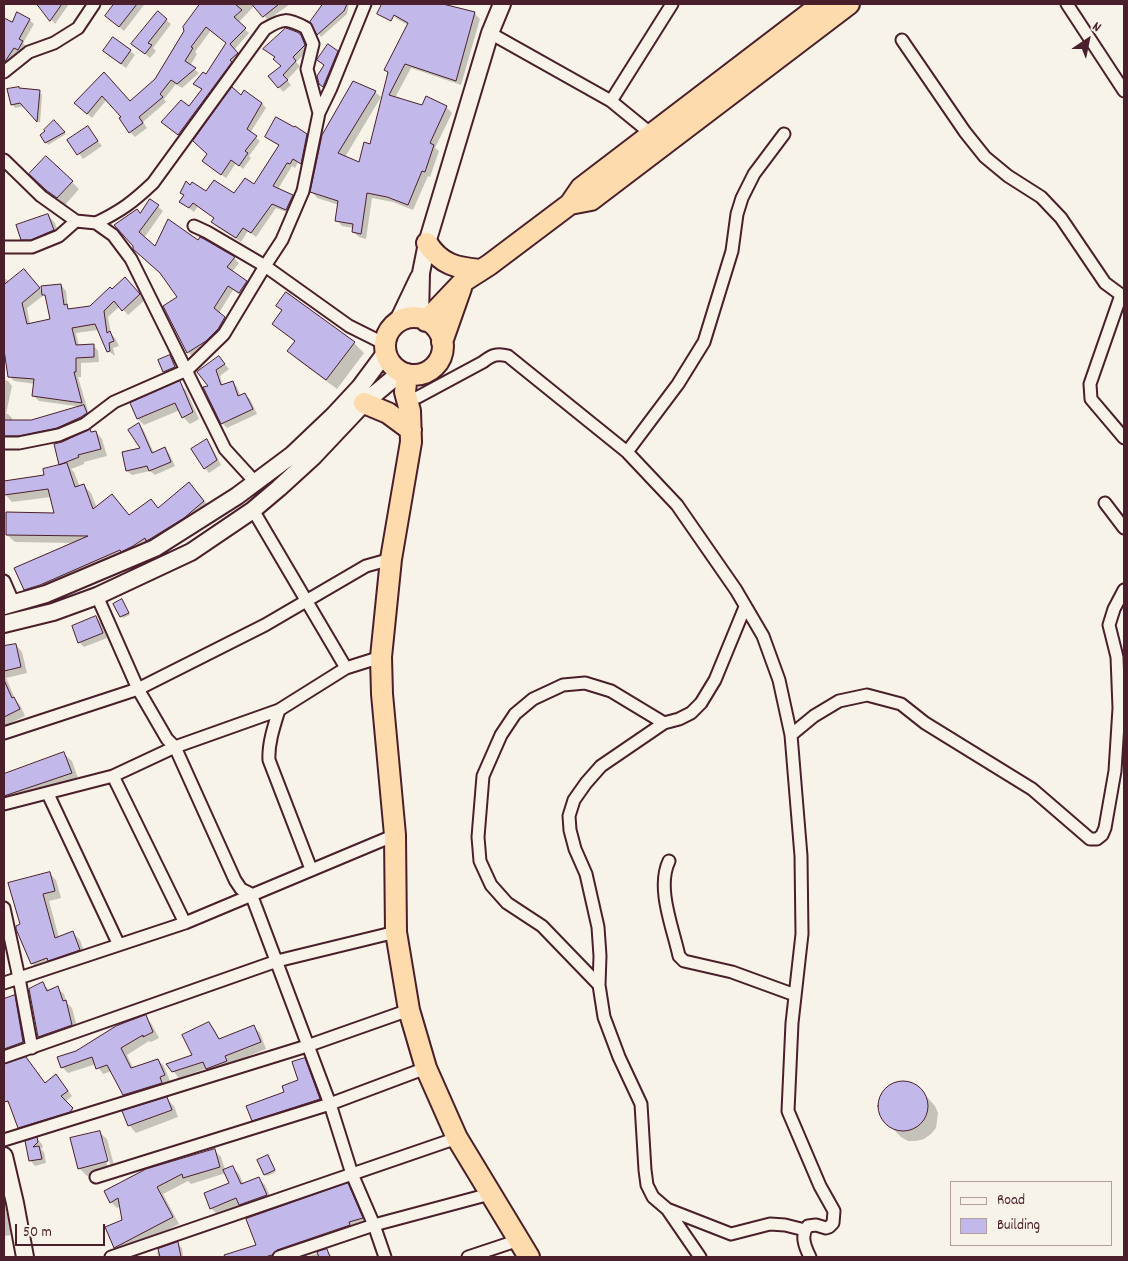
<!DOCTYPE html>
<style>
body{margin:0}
#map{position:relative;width:1128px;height:1261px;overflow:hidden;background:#f7f3e8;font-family:Dekko,sans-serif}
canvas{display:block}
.frame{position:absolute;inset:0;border:5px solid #4a1f2b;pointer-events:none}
.legend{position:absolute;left:950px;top:1181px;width:162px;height:65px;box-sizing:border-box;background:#f7f3e8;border:1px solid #b29e9c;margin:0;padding:6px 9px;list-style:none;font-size:15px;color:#4a1f2b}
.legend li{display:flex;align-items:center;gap:10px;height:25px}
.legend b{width:25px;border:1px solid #b29e9c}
.north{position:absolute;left:1063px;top:15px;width:50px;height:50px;-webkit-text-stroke:4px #f7f3e8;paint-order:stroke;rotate:34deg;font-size:14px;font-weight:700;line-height:20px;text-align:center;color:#4a1f2b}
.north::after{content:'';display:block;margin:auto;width:18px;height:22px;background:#4a1f2b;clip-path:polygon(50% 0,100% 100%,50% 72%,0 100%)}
.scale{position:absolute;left:15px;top:1224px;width:90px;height:22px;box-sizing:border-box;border:2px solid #4a1f2b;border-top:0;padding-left:6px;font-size:15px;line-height:18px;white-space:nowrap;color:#4a1f2b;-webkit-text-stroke:4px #f7f3e8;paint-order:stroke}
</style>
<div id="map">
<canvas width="1128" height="1261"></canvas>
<div class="frame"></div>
<ul class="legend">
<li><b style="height:6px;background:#f7f3e8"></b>Road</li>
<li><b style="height:14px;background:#c3b8ea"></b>Building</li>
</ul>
<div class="north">N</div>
<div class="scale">50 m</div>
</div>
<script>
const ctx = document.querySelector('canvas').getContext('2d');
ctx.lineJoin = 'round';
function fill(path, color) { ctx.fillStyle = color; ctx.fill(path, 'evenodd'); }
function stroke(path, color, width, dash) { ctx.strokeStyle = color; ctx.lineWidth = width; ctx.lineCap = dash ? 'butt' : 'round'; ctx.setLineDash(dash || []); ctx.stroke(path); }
fill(new Path2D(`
 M38 4H69L55 24Z
 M115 4H143L144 5 124 31 106 16Z
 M201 4H290L268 20 255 5 238 23 249 33 234 50 242 58 184 139 168 127 190 108 202 90 195 84 206 76 228 43 211 30 195 52 197 54 190 66 199 73 182 88 176 84 164 99 166 102 143 122 147 128 135 137 130 132 123 117 107 99 92 118 81 108 104 74 130 102 156 80 186 31 185 27Z
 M335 4H349L347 14 321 37 312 22 330 17Z
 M383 4H434L444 9 474 13 480 19 461 85 411 68 395 98 422 107H446L452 113 435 148 439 151 430 177 428 176 413 210 393 202 372 198 366 239 359 237 353 232 354 228 342 226 337 220 339 205 317 198 312 192 375 92 381 97 345 157 360 164 371 145 388 73 385 70 408 25 397 19Z
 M29 20 34 24 23 43 27 47 23 54 19 52 11 65 4 67V27L9 22 12 24Z
 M166 20 171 24 153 48 156 51 150 58 133 44Z
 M300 36 305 41 309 50 296 62 300 66 287 80 291 85 283 92 270 76 282 66 276 58 264 49Z
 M130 51 135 55 126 68 109 55Z
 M337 52 342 56 325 88 320 83 325 66 318 60Z
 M39 92 42 95 40 123 24 106 15 108 12 104Z
 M242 97 262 103 266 108 250 133 260 141 249 156 251 158 243 169 236 163 226 178 208 165Z
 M54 122 66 134 48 145 42 135Z
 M87 127 102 146 83 159 69 140Z
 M306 135 311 140 305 167 298 162 295 168 292 166 278 189 292 196 297 200 291 214 276 208 256 237 248 231 241 242 217 227 213 222 215 218 198 206 194 212 181 202 191 186 206 193 234 195 254 186 279 146 266 137Z
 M47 158 79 189 65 205 55 197 31 174Z
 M150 200 163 211 144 238 155 248 198 242 234 258 239 263 232 272 251 287 244 297 233 290 219 313 229 323 193 357 188 352 164 306 179 298 162 274 134 248 140 214Z
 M48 215 55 223 60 238 30 247 22 239Z
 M29 276 43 293 61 285 66 291 68 308 70 310 91 307 125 279 145 300 128 315 120 306 108 317 111 334 115 338 119 346 113 348 115 356 108 351 98 330 76 333 79 346 93 345 98 351 99 362 81 363V377H78L90 418 61 432 4 441V380L8 381 12 386 6 414H8L12 418V422H31L83 407 39 401 34 396 35 384 14 381 9 376 6 358H4V279H6L9 282ZM44 295 46 298 52 320 30 324 27 308Z
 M274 323 354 343 364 353 337 389 299 361 289 351 295 342Z
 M170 357 174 362 179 372 169 376 164 372 160 361Z
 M223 362 229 369 220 376 223 386 233 383 237 387 241 397 245 395 250 399 257 414 227 428 222 423 210 386 199 372Z
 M179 383 186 390 199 419 190 424 183 417 180 410 144 425 138 419 132 404Z
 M139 425 143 429 154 453 164 448 169 453 175 466 155 475 150 471 132 475 127 471 142 449Z
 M90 431 92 433 96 432 102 439 107 456 84 462V464L71 469 74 472 80 487 84 486 91 493 97 508 130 516 151 501 159 509 197 492 211 509 191 525 32 597 25 589 76 543 15 542 7 535 55 514 51 497 12 502 5 494 4 482 46 476 62 466 60 464 62 443Z
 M206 441 211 445 221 465 209 473 205 468Z
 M122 601 130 615 123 618 121 616Z
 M96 618 101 623 107 638 84 647 79 642Z
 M16 645 22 652 27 673 6 678 16 701 20 705 25 716 4 726V648Z
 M64 754 72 761 79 781 4 807V775Z
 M49 873 56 880 61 898 49 901 59 938 73 933 80 940 86 957 39 970 32 963 21 925Z
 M43 984 50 991 57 988 64 994 67 1003 72 1008 78 1031 45 1043 39 1037Z
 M14 997 20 1002 29 1048 4 1054V1000Z
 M145 1017 151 1023 159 1038 151 1042 149 1041 127 1055 133 1068 158 1060 164 1066 170 1081 165 1083 167 1089 130 1101 124 1094 112 1071 103 1074 96 1064 68 1073 62 1067 77 1052Z
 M209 1024 215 1030 220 1040 254 1027 260 1033 266 1049 231 1063 232 1067 213 1075 207 1068 179 1078 173 1071 194 1056Z
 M26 1059 46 1084 56 1076 61 1081 72 1096 65 1102 77 1114 24 1132 19 1127 10 1106 6 1101 4 1096V1067Z
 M304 1060 312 1067 327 1107 260 1127 253 1120 300 1081Z
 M898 1083 913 1084 920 1089 935 1106 938 1113 936 1128 931 1134 924 1139 916 1141H908L901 1137 884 1120 880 1113 879 1105 881 1097 885 1090Z
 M167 1099 174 1106 178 1117 136 1133 129 1125Z
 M99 1132 107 1139 115 1169 87 1176 79 1168ZM100 1139H103L111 1167 108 1168Z
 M37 1139 42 1144 43 1147 41 1149 44 1152 46 1163 35 1166 31 1161 26 1142Z
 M214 1150 221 1157 225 1170 232 1167 239 1174 244 1185 258 1178 265 1185 273 1202 246 1211 241 1205 218 1215 211 1208 231 1183 226 1173 191 1184 188 1181 163 1194 179 1224 122 1253 115 1247 124 1220 121 1206 117 1208 111 1202 105 1192Z
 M268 1156 276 1172 267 1176 265 1174Z
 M348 1185 353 1190 367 1223 280 1257H223L258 1246Z
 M4 1200 8 1208 6 1209 11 1235 4 1236Z
 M177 1243 182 1248 183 1257H158L157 1252Z
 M327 1250 332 1257H306Z`), '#0003');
const building = new Path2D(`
 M37 4H62L50 21Z
 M114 4H137L119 27 105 16Z
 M200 4H235L242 10 234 17 246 28 230 44 238 53 230 60 232 62 178 135 161 122 181 100 189 106 202 89 193 84 203 72 206 74 226 43 206 27 191 47 193 48 185 61 196 68 177 84 171 80 160 94 163 97 139 117 143 123 129 133 119 118 121 117 102 96 87 114 74 103 104 72 130 101 155 79 184 31 183 27Z
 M252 4H279L263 17Z
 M323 4H347L344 11 317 35 310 22Z
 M382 4H443L475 12 456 81 405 64 389 95 422 105 426 96 447 106 430 143 434 145 425 172 422 171 408 205 387 197 367 193 361 234 352 232 353 224 335 221 338 201 310 192 322 135 353 81 376 91 338 153 359 162 364 142 370 144 388 72 384 70 408 23 394 15 391 21 377 14Z
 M158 11 167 19 148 43 152 45 145 54 131 44Z
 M17 12 30 19 19 39 23 41 18 50 14 48 4 63V18L12 22Z
 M286 28 297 32 301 35 305 45 293 57 296 61 283 75 288 80 278 88 268 76 281 66 273 59 275 57 263 49Z
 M113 37 131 50 121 64 103 51Z
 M328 44 338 51 323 87 319 84 317 76 324 65 317 60Z
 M19 87V88L40 90 37 122 20 103 11 105 7 89Z
 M232 87 241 95 244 90 262 103 247 129 257 136 245 151 248 153 239 166 231 160 221 175 202 161 207 154 193 141Z
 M276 117 294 127 295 126 307 134 301 164 293 159 290 164 287 163 273 186 293 195 286 210 272 204 251 233 243 228 236 238 211 222 214 218 193 203 189 208 179 202 184 195 180 193 186 181 190 185 192 182 206 191 214 180 234 193 245 178 254 184 279 145 265 137Z
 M54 120 65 132 45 143 40 135 45 131 44 130Z
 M88 126 98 141 77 155 67 140Z
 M46 156 73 181 57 198 46 190 29 174Z
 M150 199 159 205 139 232 155 246 168 219 198 240 200 237 204 239 235 257 227 267 247 281 239 293 228 286 214 308 225 317 218 329 206 341 187 353 163 306 177 297 160 273 133 249V246L114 225 137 209 140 213Z
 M48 214 54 230 31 240H21L16 225Z
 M24 269 40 288 22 303 27 324 50 319 45 295H42L41 286 61 284 64 305 67 304 68 309 90 306 110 287 112 289 125 277 140 294 122 311 114 301 104 311 107 333 110 331 114 341 109 343 110 351 107 352 95 324 72 328 76 345 94 344V357L76 358V372H74L82 403 32 396 34 379 8 377 4 350V285Z
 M286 292 355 342 326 380 287 351 295 341 272 324 282 310 276 306Z
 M170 355 175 367 163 372 158 360Z
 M219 356 225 364 216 370 221 385 233 381 238 396 245 393 253 409 221 424 203 387 208 386 197 372Z
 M180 381 193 412 182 418 175 403 137 419 130 403Z
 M84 405 87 413 81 417 57 428 18 436H4V420H31Z
 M139 423 152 453 165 447 171 462 149 471 147 466 126 471 122 452 140 448 128 430Z
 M90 429 91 432 96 431 101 449 78 455 79 457 59 465 54 444 62 442Z
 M207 439 217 460 204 469 191 449Z
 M67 463 75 487 84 484 93 509 112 494 129 515 151 499 158 508 189 482 204 501 184 518 150 539 146 541 145 538 133 546 121 552 120 550 40 585 24 590 14 568 88 536 6 535V512L54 513 48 489 4 495V481L44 475 43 469Z
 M122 599 129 613 120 617 113 604Z
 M96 616 103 633 78 643 72 626Z
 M16 644 21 667 4 671V646Z
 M4 680 12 698 14 697 20 709 4 717Z
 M64 752 72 773 4 796V774Z
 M50 872 55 891 43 894 55 938 73 931 80 950 48 961 47 958 31 964 16 929V926L20 924 8 883Z
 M43 982 47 991 58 986 63 1001 66 1000 72 1025 38 1037 29 989Z
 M15 995 23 1042 4 1049V999Z
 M146 1015 153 1032 143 1037V1035L121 1048 131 1068 158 1059 165 1075 160 1077 162 1083 123 1095 107 1065 96 1069 92 1057 61 1068 57 1057 76 1051 116 1026Z
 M209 1022 219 1039 254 1025 261 1042 225 1056 227 1061 206 1069 203 1062 172 1072 166 1064 192 1055 182 1035Z
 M26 1057 45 1083 56 1074 68 1091 61 1096 73 1108 70 1112 18 1128 8 1101 4 1102V1064Z
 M305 1058 320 1099 252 1121 246 1106 284 1092 282 1086 298 1080 292 1062Z
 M878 1106a25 25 0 1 1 50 0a25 25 0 1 1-50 0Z
 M167 1097 172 1110 128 1126 122 1111Z
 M100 1131 108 1161 78 1169 70 1138Z
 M37 1137 38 1142 33 1147 39 1146 42 1159 29 1161 25 1141Z
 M215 1149 220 1167 183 1178 182 1174 157 1187 173 1217 114 1248 105 1227 122 1220 118 1198 110 1203 104 1191 146 1169Z
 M268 1155 275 1170 264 1175 257 1160Z
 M233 1166 241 1184 259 1177 267 1195 239 1205 236 1198 210 1209 204 1193 229 1183 223 1170Z
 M348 1183 363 1218 349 1222 350 1225 277 1250 272 1255 265 1257H225L224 1255 256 1245 246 1219Z
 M178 1242 181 1257H160L158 1249Z
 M327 1249 330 1257H319L317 1252Z`);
fill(building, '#c3b8ea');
stroke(building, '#4a1f2b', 1);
const street = new Path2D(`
 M1067 4 1124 91
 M490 33 611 101 655 137
 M902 40 965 132 985 157 1008 176 1041 197 1061 218 1105 283 1124 297
 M4 72 29 52 54 43 78 28 94 4
 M611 101 672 4
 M4 160 41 196 76 221 96 223 113 235 131 259 225 449 256 483
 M96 223C121 211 133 202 153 183L265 29C283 18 287 18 306 28L313 44 307 69 319 113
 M194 226 207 232 265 266 282 240 303 191 319 113 331 88 365 4
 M4 247H32L59 236 76 221
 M1121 295 1090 384 1091 399 1124 438
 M418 397 483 362C492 355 497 353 508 356L627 452 677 505 736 590 763 636 779 680 791 735 801 856 802 934 792 1023 788 1111 820 1186 834 1211 833 1223 829 1227 826 1228 816 1225 808 1226C800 1235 805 1247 810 1257
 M4 443H19L59 435 85 424 114 402 187 370 224 334 265 266 349 326 385 344
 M627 452 678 384 704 342 732 251 737 214 742 198 754 174 784 134
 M1105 503 1124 528
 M253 510 346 668
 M4 581 14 604
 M97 596 138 689 167 739 175 747 235 880 241 889 251 894 330 1104 352 1174 374 1225 385 1257
 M745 607 715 680 701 703 691 713 679 719 664 723 601 766 586 783 574 800 569 816 570 830 575 849 586 874 598 927 600 956 599 985 604 1017 619 1057 641 1104 645 1170 647 1185 653 1197 667 1209 731 1234 770 1224 785 1225 805 1230
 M279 710C274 726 268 744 269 760L311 869
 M4 733 138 689 265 625 366 566 391 559
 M791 735 814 716 839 701 867 695 901 704 925 723 1032 789 1090 839H1097L1102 835 1105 828 1115 771 1119 708 1117 657 1109 625 1114 609 1124 590
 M113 776 185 923
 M48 794 118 943
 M4 804 113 776 175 747 279 710 346 668 381 657
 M669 861C656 888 673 928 679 956L684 961 732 972 795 995
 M4 908 19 978 32 1048
 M4 983 185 923 395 835
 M599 985 542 926 507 903 491 885 480 861 478 837 483 776 501 735 515 714 533 699 563 685 585 683 611 691 664 723
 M4 1057 277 961 396 932
 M4 1140 307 1046 409 1010
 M96 1177 330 1104 426 1068
 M667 1209 700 1257
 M111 1257 457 1138
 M279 1257 374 1225 490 1194
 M468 1257 519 1240`);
const secondary = new Path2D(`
 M420 318 421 273 427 243 490 33 502 4
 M397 323 419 277
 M4 606 46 594 155 548 237 496 292 455 334 415 360 387 386 352
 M4 624 53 612 97 596 191 552 253 510 279 488 314 456 364 403 401 372
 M4 1156 15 1203 25 1257`);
const highway = new Path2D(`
 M570 204 591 200 849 4
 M427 243C441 265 457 268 481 270
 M385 346a29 29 0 1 1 58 0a29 29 0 1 1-58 0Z
 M426 321 464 281 489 265 570 204 581 188 822 4
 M442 342 461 288
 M407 374 405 392 410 411 411 442 391 559 381 657 382 694 395 835 396 932 409 1010 426 1068 457 1138 529 1257
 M364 403 388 413 411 430`);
stroke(street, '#4a1f2b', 15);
stroke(secondary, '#4a1f2b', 20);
stroke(highway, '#4a1f2b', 24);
stroke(street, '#f7f3e8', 11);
stroke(secondary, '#f7f3e8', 16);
stroke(highway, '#fedbac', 20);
</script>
